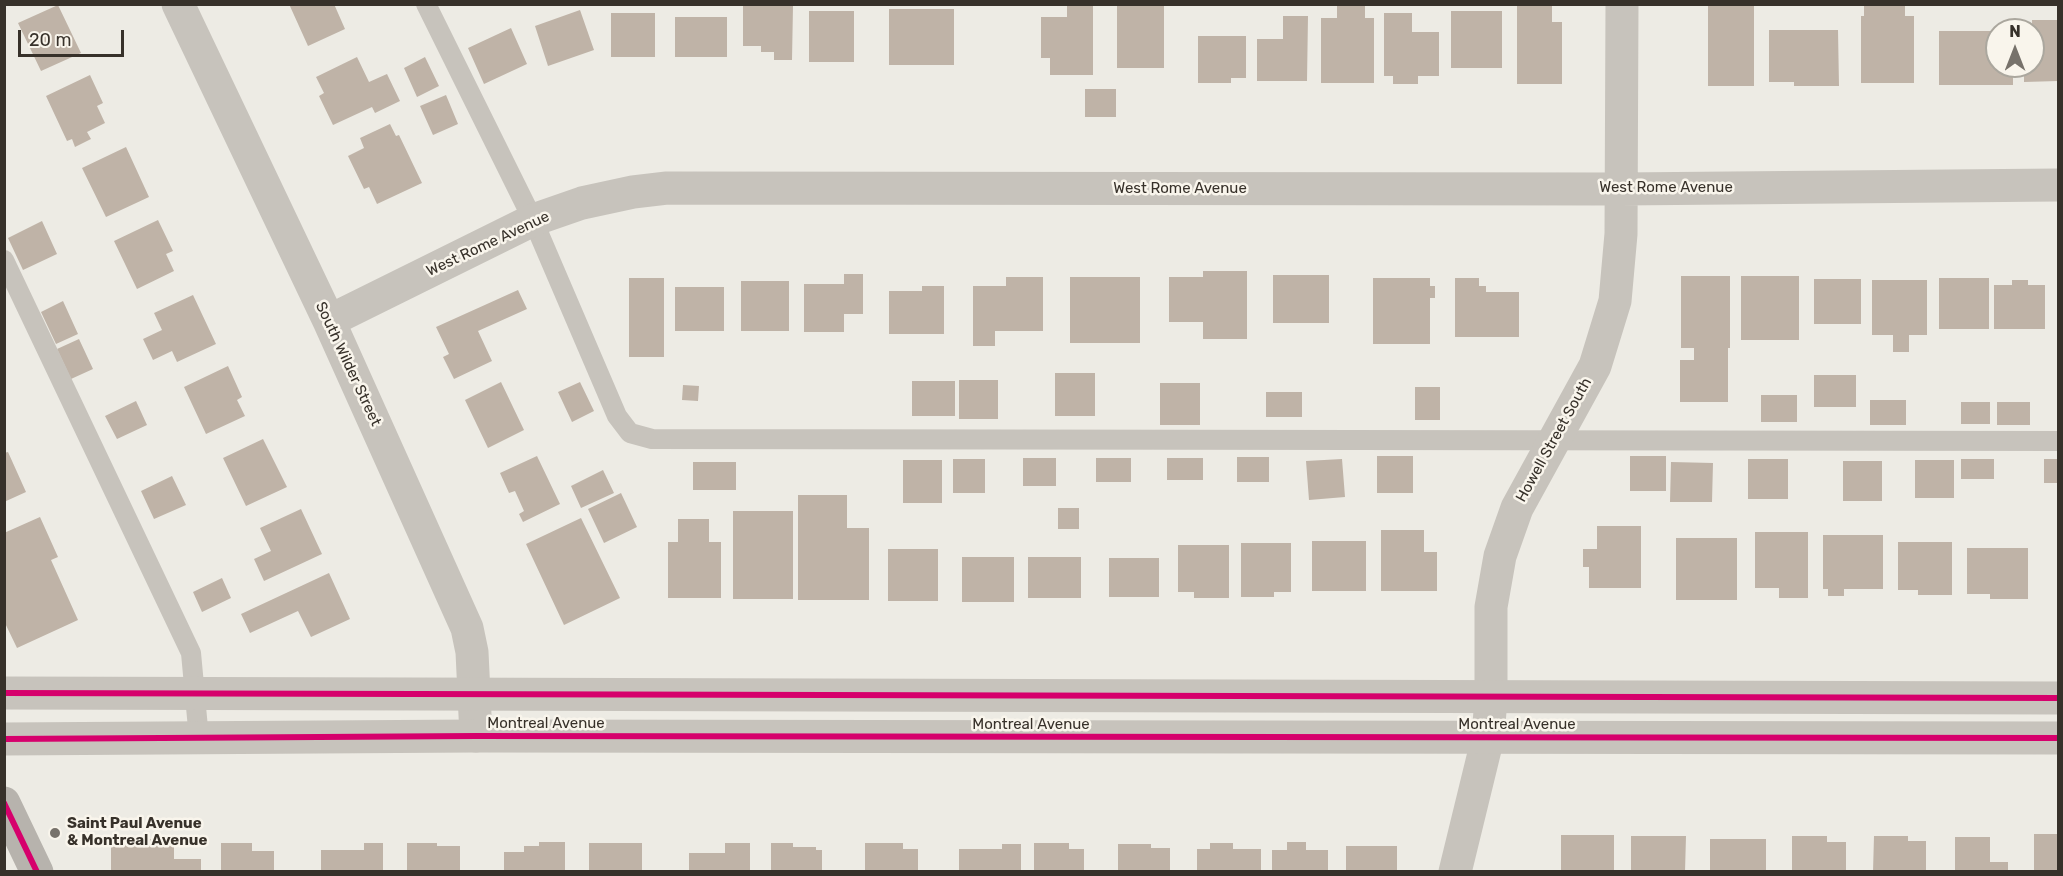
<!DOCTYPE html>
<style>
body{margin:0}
#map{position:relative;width:2063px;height:876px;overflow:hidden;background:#edebe4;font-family:Rubik,sans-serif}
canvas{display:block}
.frame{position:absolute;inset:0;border:6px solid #37312a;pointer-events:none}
.north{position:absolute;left:1985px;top:18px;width:60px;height:60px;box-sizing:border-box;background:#f9f5ec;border:2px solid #aba79e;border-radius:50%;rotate:0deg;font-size:16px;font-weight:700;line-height:24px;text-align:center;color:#37312a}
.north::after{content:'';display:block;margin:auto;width:21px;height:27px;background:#77726b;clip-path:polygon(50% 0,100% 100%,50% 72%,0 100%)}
.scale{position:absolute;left:18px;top:30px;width:106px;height:27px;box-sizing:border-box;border:3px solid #37312a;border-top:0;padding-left:8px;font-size:18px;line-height:21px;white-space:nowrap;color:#37312a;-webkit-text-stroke:4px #f9f5ec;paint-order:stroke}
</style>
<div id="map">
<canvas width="2063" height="876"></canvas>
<div class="frame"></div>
<div class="north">N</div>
<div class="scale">20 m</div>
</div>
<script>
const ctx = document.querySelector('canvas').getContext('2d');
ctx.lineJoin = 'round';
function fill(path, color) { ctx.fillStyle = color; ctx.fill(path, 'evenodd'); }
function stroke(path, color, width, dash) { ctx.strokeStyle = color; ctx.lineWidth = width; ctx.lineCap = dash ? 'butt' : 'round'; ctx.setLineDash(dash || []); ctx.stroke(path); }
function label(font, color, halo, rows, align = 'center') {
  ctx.font = font + ' Rubik,sans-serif'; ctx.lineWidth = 5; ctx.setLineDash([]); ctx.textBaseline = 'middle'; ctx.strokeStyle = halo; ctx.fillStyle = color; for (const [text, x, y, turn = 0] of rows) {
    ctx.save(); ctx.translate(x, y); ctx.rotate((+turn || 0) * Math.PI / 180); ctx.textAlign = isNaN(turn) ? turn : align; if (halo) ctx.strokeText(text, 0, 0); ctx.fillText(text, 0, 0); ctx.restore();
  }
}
fill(new Path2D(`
 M289 4H334L345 29 308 46Z
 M1067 4H1093V75H1050V58H1041V17H1067Z
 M1117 4H1164V68H1117Z
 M1337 4H1365V18H1374V83H1321V18H1337Z
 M1517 4H1552V22H1562V84H1517Z
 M1708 4H1754V86H1708Z
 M1864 4H1905V16H1914V83H1861V16H1864Z
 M58 5 81 53 41 71 18 23Z
 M743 6H793L792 60H774V52H761V46H743Z
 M889 9H954V65H889Z
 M580 10 594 50 548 66 535 26Z
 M809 11H854V62H809Z
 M1451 11H1502V68H1451Z
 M611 13H655V57H611Z
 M1384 13H1412V32H1439V76H1418V84H1393V76H1384Z
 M1283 16H1308L1307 81H1257V39H1283Z
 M675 17H727V57H675Z
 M2032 20H2058V81L2024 82V66H2033Z
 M511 28 527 64 484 84 468 48Z
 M1769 30H1838L1839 86H1794V82H1769Z
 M1939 31H1997V66H2013V85H1939Z
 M1198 36H1246V78H1231V83H1198Z
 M357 57 369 82 387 74 400 101 375 113 372 107 333 125 319 96 324 93 316 77Z
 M425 57 439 86 417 97 404 68Z
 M90 75 103 103 97 106 105 123 87 132 91 139 75 147 72 139 67 141 46 96Z
 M1085 89H1116V117H1085Z
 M446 95 458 124 433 135 420 106Z
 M390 124 396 136 399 135 422 183 377 204 369 187 364 189 348 156 364 148 360 138Z
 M126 147 149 197 106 217 82 168Z
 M158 220 173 251 166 254 174 271 137 289 114 241Z
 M42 221 57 254 23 270 8 238Z
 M1203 271H1247V339H1203V322H1169V277H1203Z
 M844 274H863V314H844V332H804V284H844Z
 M1273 275H1329V323H1273Z
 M1681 276H1730V348H1728V402H1680V360H1694V348H1681Z
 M1741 276H1799V340H1741Z
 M1006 277H1043V331H995V346H973V286H1006Z
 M1070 277H1140V343H1070Z
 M629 278H664V357H629Z
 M1373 278H1430V286H1435V298H1430V344H1373Z
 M1455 278H1479V286H1486V292H1519V337H1455Z
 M1939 278H1989V329H1939Z
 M1814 279H1861V324H1814Z
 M1872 280H1927V335H1909V352H1893V335H1872Z
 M2012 280H2028V285H2045V329H1994V285H2012Z
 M741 281H789V331H741Z
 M922 286H944V334H889V291H922Z
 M675 287H724V331H675Z
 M518 290 527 309 478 331 492 361 454 379 443 357 449 354 436 327Z
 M193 295 216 344 177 362 172 351 153 360 143 339 162 330 154 313Z
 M63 301 78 334 56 344 41 312Z
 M79 339 93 369 71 379 57 349Z
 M228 366 242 397 237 400 245 416 206 434 184 387Z
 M1055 373H1095V416H1055Z
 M1814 375H1856V407H1814Z
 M959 380H998V419H959Z
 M912 381H955V416H912Z
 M501 382 524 430 488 448 465 400Z
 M580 382 594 411 572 422 558 392Z
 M1160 383H1200V425H1160Z
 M683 385 699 386 698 401 682 400Z
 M1415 387H1440V420H1415Z
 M1266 392H1302V417H1266Z
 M1761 395H1797V422H1761Z
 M1870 400H1906V425H1870Z
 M136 401 147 425 117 439 105 416Z
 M1961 402H1990V424H1961Z
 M1997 402H2030V425H1997Z
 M263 439 287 487 246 506 223 458Z
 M8 452 26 492 4 502V453Z
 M537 456 560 504 523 522 519 514 524 511 515 491 509 493 500 473Z
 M1377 456H1413V493H1377Z
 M1630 456H1666V491H1630Z
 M1237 457H1269V482H1237Z
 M1023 458H1056V486H1023Z
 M1096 458H1131V482H1096Z
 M1167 458H1203V480H1167Z
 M953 459H985V493H953Z
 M1342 459 1345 497 1309 500 1306 461Z
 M1748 459H1788V499H1748Z
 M1961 459H1994V479H1961Z
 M2044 459H2058V483H2044Z
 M903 460H942V503H903Z
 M1915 460H1954V498H1915Z
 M1843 461H1882V501H1843Z
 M693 462H736V490H693Z
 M1671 462 1713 463 1712 502H1670Z
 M603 470 614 493 581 508 571 486Z
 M172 476 186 505 154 519 141 491Z
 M621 493 637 527 604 543 588 509Z
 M798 495H847V528H869V600H798Z
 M1058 508H1079V529H1058Z
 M301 509 322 554 264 581 254 559 271 551 260 528Z
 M733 511H793V599H733Z
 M40 517 58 557 51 560 78 620 17 648 4 621V533Z
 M581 518 620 598 564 625 526 544Z
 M678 519H709V542H721V598H668V542H678Z
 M1597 526H1641V588H1589V567H1583V549H1597Z
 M1381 530H1424V552H1437V591H1381Z
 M1755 532H1808V598H1779V588H1755Z
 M1823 535H1883V589H1844V596H1828V589H1823Z
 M1676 538H1737V600H1676Z
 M1312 541H1366V591H1312Z
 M1898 542H1952V595H1918V590H1898Z
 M1241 543H1291V592H1274V597H1241Z
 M1178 545H1229V598H1194V592H1178Z
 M1967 548H2028V599H1990V594H1967Z
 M888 549H938V601H888Z
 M962 557H1014V602H962Z
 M1028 557H1081V598H1028Z
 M1109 558H1159V597H1109Z
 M329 573 350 619 311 637 298 611 250 633 241 614Z
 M222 578 231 598 202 612 193 592Z
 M2034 834H2058V872H2034Z
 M1561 835H1614V872H1561Z
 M1631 836H1686L1685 872H1631Z
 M1792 836H1827V842H1846V872H1792Z
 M1874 836H1908V841H1926V872H1873Z
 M1955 837H1990V862H2008V872H1955Z
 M131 839H156V842H174V859H201V872H111V842H131Z
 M1710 839H1766V872H1710Z
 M539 842H565V872H504V852H524V846H539Z
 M1287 842H1306V850H1328V872H1272V850H1287Z
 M221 843H252V851H274V872H221Z
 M364 843H383V872H321V850H364Z
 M407 843H437V846H460V872H407Z
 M589 843H642V872H589Z
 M725 843H750V872H689V853H725Z
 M771 843H793V847H816V850H822V872H771Z
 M865 843H903V849H918V872H865Z
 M1034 843H1069V849H1084V872H1034Z
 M1210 843H1233V849H1261V872H1197V849H1210Z
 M1002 844H1021V872H959V849H1002Z
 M1118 844H1151V848H1170V872H1118Z
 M1346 846H1397V872H1346Z`), '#bfb3a7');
stroke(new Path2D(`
 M426 4 533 220 617 416 630 433 652 439 2058 441
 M4 260 191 653 199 739`), '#c7c3bc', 20);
stroke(new Path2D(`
 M178 4 329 321 467 628 472 652 476 736
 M329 321 533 220 582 203 633 192 667 188 1621 189 2058 185
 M1455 872 1488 737 1491 698V607L1500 556 1517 508 1595 366 1615 301 1621 234 1622 4`), '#c7c3bc', 33);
stroke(new Path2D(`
 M4 693 2058 698
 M4 739 476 736 2058 738`), '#c7c3bc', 33);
stroke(new Path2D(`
 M4 803 37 872`), '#b7b3ad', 33);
stroke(new Path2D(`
 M4 693 2058 698
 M4 739 476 736 2058 738
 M4 803 37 872`), '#d6006c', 6);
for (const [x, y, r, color] of [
 [55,833,6,"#77726b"]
]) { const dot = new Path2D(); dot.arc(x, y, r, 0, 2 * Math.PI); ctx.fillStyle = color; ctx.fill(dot); stroke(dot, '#f9f5ec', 2); }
label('15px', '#37312a', '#f9f5ec', [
 ["West Rome Avenue",1666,188],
 ["West Rome Avenue",1180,189],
 ["West Rome Avenue",488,244,-25],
 ["South Wilder Street",348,364,65],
 ["Howell Street South",1554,440,-61],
 ["Montreal Avenue",546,724],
 ["Montreal Avenue",1031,725],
 ["Montreal Avenue",1517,725]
]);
label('bold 15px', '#37312a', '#f9f5ec', [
 ["Saint Paul Avenue",67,824],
 ["& Montreal Avenue",67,841]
], 'left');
</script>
